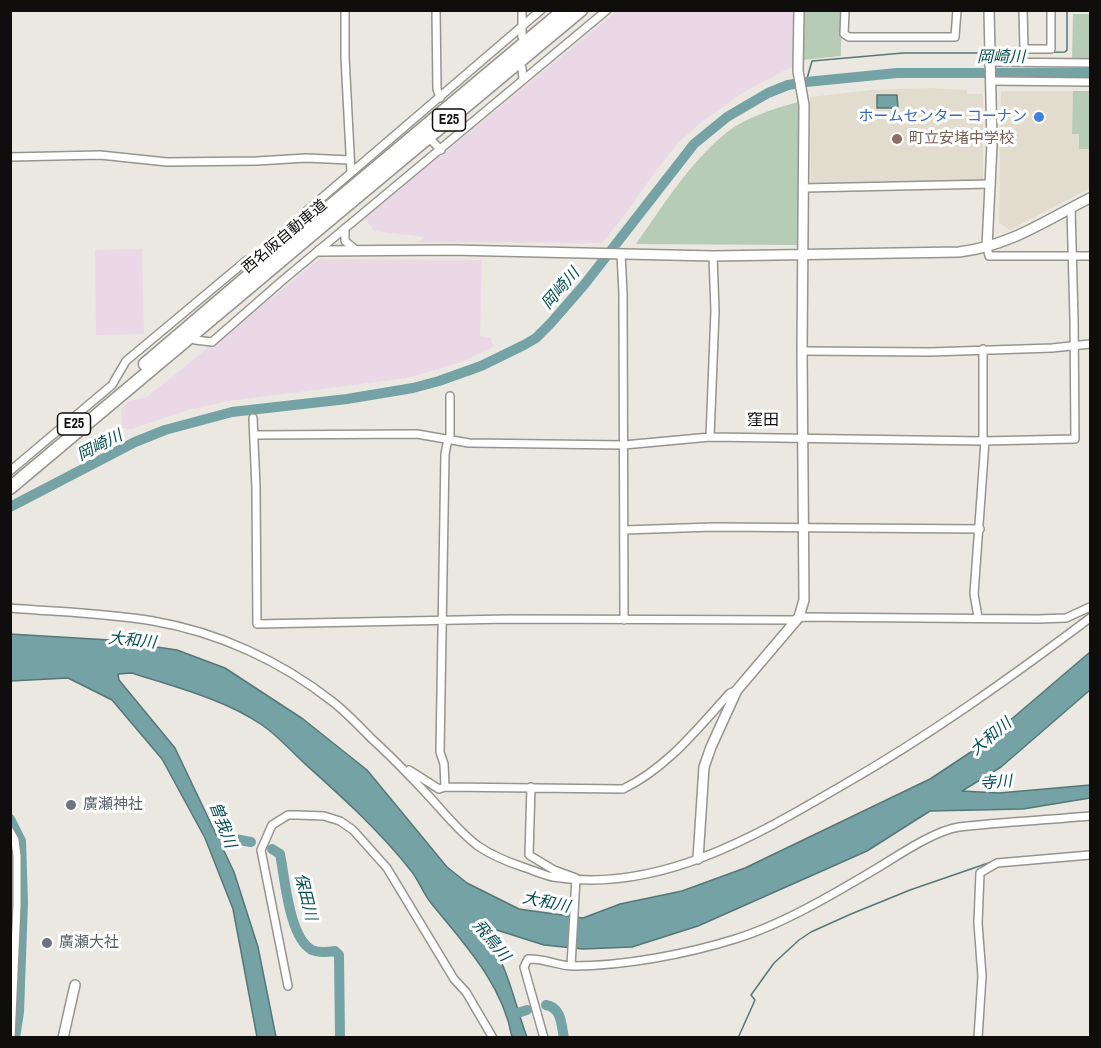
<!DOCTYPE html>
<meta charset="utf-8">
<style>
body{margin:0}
#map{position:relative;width:1101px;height:1048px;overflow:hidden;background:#ebe8e1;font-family:"Archivo Narrow",sans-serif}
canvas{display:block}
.frame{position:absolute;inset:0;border:12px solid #0f0e0c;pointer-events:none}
</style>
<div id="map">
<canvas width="1101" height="1048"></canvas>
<div class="frame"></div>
</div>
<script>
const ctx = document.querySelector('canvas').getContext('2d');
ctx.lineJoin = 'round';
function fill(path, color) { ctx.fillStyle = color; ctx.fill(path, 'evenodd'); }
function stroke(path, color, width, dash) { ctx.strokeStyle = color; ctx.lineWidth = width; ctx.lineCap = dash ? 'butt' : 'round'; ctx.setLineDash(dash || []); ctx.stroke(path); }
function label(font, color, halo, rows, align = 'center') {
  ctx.font = font + ' "Archivo Narrow","Noto Sans JP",sans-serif'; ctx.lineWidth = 6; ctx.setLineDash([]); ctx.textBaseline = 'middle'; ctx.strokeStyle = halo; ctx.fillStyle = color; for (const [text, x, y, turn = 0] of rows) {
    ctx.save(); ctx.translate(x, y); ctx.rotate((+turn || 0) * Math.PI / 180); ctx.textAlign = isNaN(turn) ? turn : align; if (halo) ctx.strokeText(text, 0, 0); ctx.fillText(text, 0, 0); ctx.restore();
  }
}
fill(new Path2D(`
 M930 88 967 90V94H983V182L811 186 810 97 872 90Z
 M1001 91H1073L1072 134H1079V149H1090V188L1010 230 999 223Z`), '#e2dccf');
fill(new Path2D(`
 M618 10 793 11V66L742 93 698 125 678 143 655 172 627 212 602 243 419 242 425 237 374 231 365 218Z
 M142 249 144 334 96 335 95 250Z
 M319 259 482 260 480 336 491 338 493 347 464 361 408 378 228 401 188 410 131 429 122 428 121 409 129 401 147 397 211 345 209 343 219 341Z`), '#ebd8e7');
fill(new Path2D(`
 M803 11H841V56L803 60Z
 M1073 14H1090V59H1072Z
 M1073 91H1090V149H1079V134H1072Z
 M798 102 799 245 636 244C663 206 689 163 726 133 746 117 773 109 798 102Z`), '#b6ccb7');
const water = new Path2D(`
 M877 95H897L898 108H877Z
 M10 634 110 640 177 650 225 668 303 719 367 770 447 867 467 883 519 909 583 918 620 904 682 891 745 868 930 779 980 746 1090 652V690L1001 767 962 791 999 793 1090 785V798L1023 809 930 811 867 851 698 926 632 947 583 949 544 945 481 925C486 939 496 952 503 966 513 989 518 1014 527 1037H512C502 983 464 944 431 903 423 893 419 881 412 872 380 831 342 797 303 762 290 750 277 735 262 725 224 699 175 687 132 673L118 674 119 680 175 748 234 872 258 947 276 1037H257L233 909 205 838 162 759 112 700 68 678 11 681Z`);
fill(water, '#74a2a5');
stroke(water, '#567677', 1.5);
stroke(new Path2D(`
 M998 53 1065 52 1067 50V10
 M806 82 812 61 903 53H982
 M1074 853 1090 852
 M738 1038 755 1000 751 995 774 963 799 940 811 932 851 914 910 890 997 860`), '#567677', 1.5);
stroke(new Path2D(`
 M10 507 135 442 165 430 232 412 347 399 413 388 439 381 481 366 524 345 536 338 550 324 584 285 694 144 727 117 768 93 788 85 806 82 897 73H1090
 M10 819 21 841 23 902 19 1012 15 1038
 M215 843 229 838 251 842
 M272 849 280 854C285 878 289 938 312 950 319 953 328 952 335 951L339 955 340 1038
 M546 1005C562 1008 561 1024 564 1038
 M514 1014 527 1010`), '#74a2a5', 10);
const street = new Path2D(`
 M345 10V57L351 172
 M436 10 437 89 440 98
 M845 10 844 34 849 37H955L957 10
 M1023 10 1024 49H1051V10
 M522 37V10
 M990 62 1090 63
 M522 68 523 80
 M991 81 1090 82
 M433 142 441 150
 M10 157 100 155 167 162 257 161 306 158 350 160
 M804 188 991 184
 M345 228V241L356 250
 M289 236 303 214 541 10
 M987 247 989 256H1090
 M621 254 623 293 624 620
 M195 340 212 342 283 280 607 10
 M802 351 930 352 1052 348 1090 344
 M450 396V440
 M253 418 256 488 257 624 509 619 796 620
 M254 435 417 434 469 443 624 445 710 437 983 441 1075 439 1074 319 1071 208
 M710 437 715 311 713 256
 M983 441V349
 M10 471 112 385 126 361 247 260 270 254
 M624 530 713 527 980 529
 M10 608C58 612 106 613 153 621 218 632 281 661 333 702 347 713 360 727 373 740 392 757 409 775 426 793 443 811 458 831 478 846 491 855 508 862 523 867 533 870 543 875 553 877 658 894 756 836 843 785 930 735 1010 678 1090 618
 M799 617 1038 619 1066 618 1090 607
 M978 617 974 594 985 441
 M409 770 439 789 445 787 623 789C667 768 697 729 730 693L737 690
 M445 787 444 764 440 752 445 454 448 439
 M531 787 529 855 554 870 576 878 571 966
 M10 831 15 840 17 856V905L11 1038
 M288 986 261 850 272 825 288 815H297L324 816 340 821 353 830 387 868 454 979 466 992 493 1038
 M544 1038 524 967 528 959C544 958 558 966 573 966 624 966 687 954 735 939 781 925 832 895 874 870 896 857 933 831 959 827 1002 822 1047 820 1090 816
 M978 1038 982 976 978 923 980 873 997 863 1090 855`);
const secondary = new Path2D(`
 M987 247 992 144 989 10
 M319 251 452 250 713 256 959 252C1010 246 1046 220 1090 198
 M698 859 704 767 711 747 737 690 799 617 804 600 802 351 804 105 798 71 799 10
 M63 1038 75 985`);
const highway = new Path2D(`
 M310 223 564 10
 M316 231 581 10
 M145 364 254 271
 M10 488 259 279`);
stroke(street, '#96948e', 10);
stroke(secondary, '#96948e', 12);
stroke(highway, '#96948e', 15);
stroke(street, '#fff', 7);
stroke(secondary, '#fff', 9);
stroke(highway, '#fff', 12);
const highwayBridge = new Path2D(`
 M254 271 310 223
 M259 279 316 231`);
stroke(highwayBridge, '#96948e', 15, []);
stroke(highwayBridge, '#fff', 12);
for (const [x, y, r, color] of [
 [1039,117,6,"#3f7fe0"],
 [897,139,6,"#8d6e63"],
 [71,805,6,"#6b7280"],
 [47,943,6,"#6b7280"]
]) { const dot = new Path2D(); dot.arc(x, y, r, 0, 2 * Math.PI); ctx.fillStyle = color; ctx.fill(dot); stroke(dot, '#fff', 2); }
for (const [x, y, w] of [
 [449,120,33],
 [74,424,33]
]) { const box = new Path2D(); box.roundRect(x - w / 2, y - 11, w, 22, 4.5); ctx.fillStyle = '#fff'; ctx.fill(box); stroke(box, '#0f0e0c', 1.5); }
label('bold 14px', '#0f0e0c', null, [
 ["E25",449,120],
 ["E25",74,424]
]);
label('15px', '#366cbe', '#fff', [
 ["ホームセンター コーナン",1027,117]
], 'right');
label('15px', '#785e54', '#fff', [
 ["町立安堵中学校",909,139]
], 'left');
label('15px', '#0f0e0c', '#fff', [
 ["西名阪自動車道",285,237,-40]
]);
label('15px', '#5b616d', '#fff', [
 ["廣瀬神社",83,805],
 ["廣瀬大社",59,943]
], 'left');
label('italic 16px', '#054e52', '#fff', [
 ["岡崎川",1001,58],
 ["岡崎川",561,289,-49],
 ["岡崎川",100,446,-27],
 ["大和川",132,641,6],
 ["大和川",991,737,-40],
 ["寺川",996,783,-4],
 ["曽我川",222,825,69],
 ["保田川",305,897,76],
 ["大和川",546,903,12],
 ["飛鳥川",491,941,50]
]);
label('16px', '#0f0e0c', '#fff', [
 ["窪田",763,421]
]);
</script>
